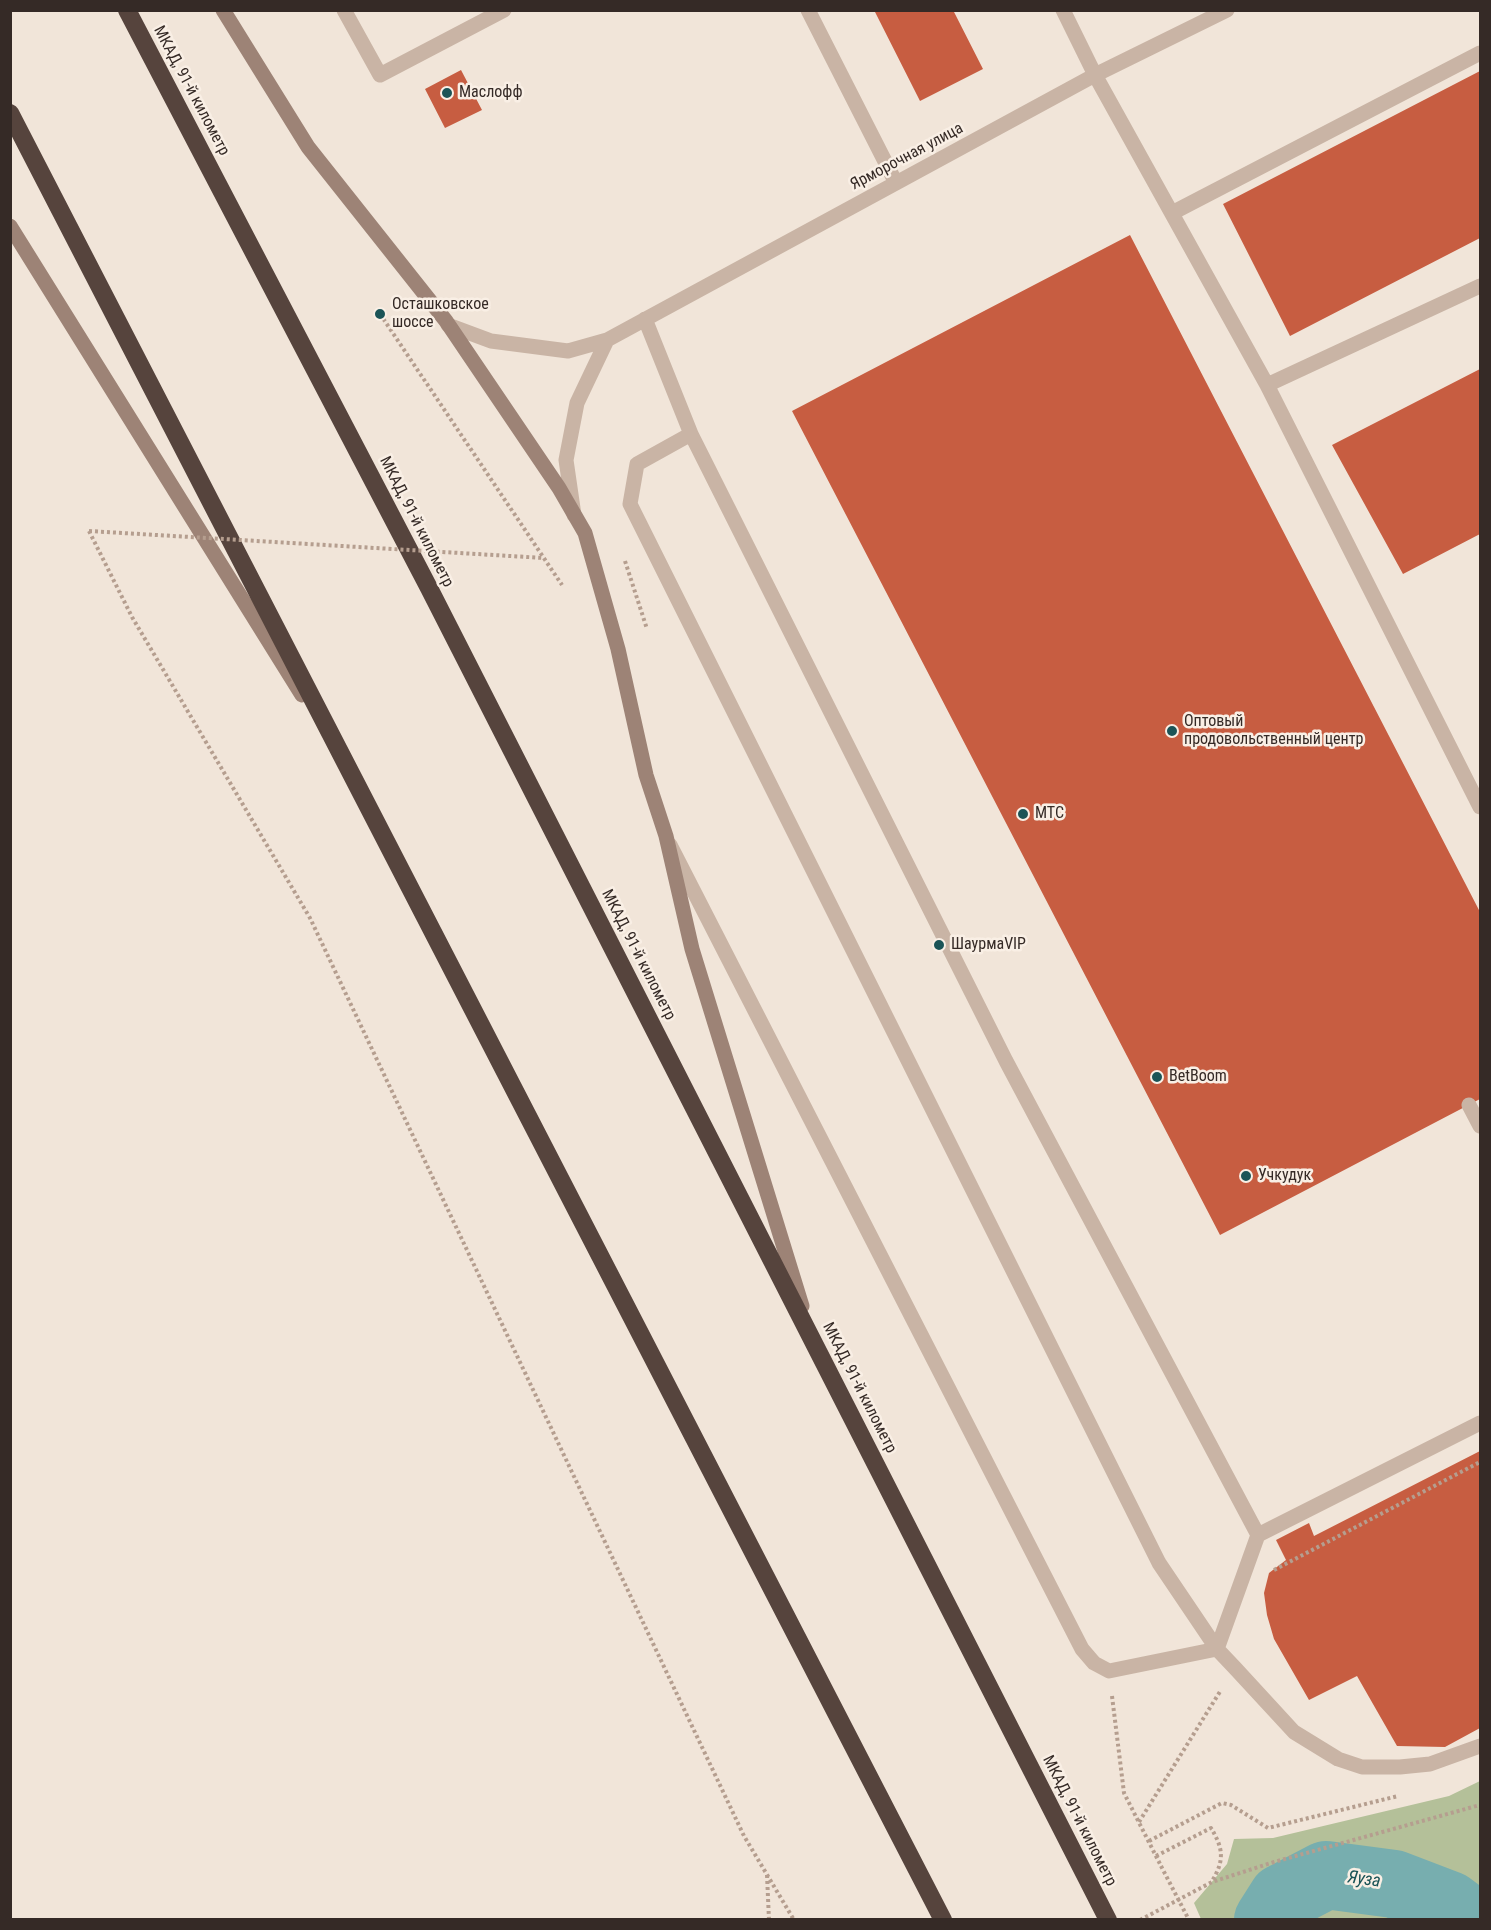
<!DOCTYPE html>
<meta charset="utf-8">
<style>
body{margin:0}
#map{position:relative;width:1491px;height:1930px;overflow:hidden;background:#f1e5d9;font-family:"Roboto Condensed",sans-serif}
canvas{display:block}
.frame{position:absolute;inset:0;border:12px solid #352a26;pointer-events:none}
</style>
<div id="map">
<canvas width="1491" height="1930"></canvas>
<div class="frame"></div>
</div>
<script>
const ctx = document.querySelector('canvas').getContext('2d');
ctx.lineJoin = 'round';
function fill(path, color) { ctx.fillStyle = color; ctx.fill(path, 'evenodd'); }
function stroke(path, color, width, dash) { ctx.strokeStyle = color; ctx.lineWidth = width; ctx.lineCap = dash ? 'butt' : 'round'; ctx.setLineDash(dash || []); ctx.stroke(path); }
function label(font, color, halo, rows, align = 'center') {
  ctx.font = font + ' "Roboto Condensed",sans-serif'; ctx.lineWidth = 5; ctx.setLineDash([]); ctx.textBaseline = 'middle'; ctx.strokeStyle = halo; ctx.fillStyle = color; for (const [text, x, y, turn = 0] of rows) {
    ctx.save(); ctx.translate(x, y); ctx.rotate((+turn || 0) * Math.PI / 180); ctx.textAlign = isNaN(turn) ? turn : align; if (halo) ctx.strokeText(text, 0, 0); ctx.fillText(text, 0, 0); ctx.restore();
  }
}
fill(new Path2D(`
 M1480 1781V1919H1201L1194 1903 1227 1864 1234 1839 1273 1838 1449 1796Z`), '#b4c099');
stroke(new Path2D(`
 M1268 1920 1282 1898 1326 1875 1394 1884 1449 1905 1469 1920`), '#77aeaf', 68);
fill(new Path2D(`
 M874 10H953L983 69 920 101Z
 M461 70 482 110 445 128 425 89Z
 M1480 71V238L1290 336 1223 204Z
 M1130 235 1480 912V1099L1220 1235 792 411Z
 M1480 369V534L1403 574 1332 445Z
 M1480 1451V1728L1445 1747 1397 1746 1357 1676 1309 1700 1274 1639 1267 1615 1264 1593 1269 1573 1286 1560 1276 1540 1309 1523 1314 1536Z`), '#c75d41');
stroke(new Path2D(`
 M380 314 562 585
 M89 531 132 617 310 918 744 1836 794 1920
 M625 561 647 629
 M1274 1570 1480 1462
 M1112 1696 1124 1793 1161 1866
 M1139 1822 1221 1690
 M1149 1841 1222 1803 1231 1805 1268 1828 1398 1796
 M1156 1856 1211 1828C1223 1848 1225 1860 1212 1881
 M767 1875 769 1920
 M1140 1920 1212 1882 1274 1862 1480 1805`), '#b59e8f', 4, [3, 3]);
stroke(new Path2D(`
 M344 10 380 75 504 10
 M808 10 896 183
 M1063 10 1095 75 1267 385 1480 807
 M1172 213 1480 53
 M645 319 691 434 1006 1061 1258 1535 1217 1649
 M448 325 491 341 568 351 607 340 1095 75 1227 10
 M1267 385 1480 286
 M691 434 637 464 630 504 1159 1563 1217 1649 1235 1668 1294 1732 1338 1759 1362 1767H1400L1430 1764 1480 1746
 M574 515 566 460 577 403 607 340
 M670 845 1082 1649 1094 1663 1109 1671 1217 1649
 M1469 1105 1480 1126
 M1258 1535 1480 1423`), '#c9b4a5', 15);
stroke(new Path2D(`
 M223 10 308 147 446 321 559 488 585 533 618 649 646 775 666 836 692 949 802 1306
 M10 226 302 695`), '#9d8376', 15);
stroke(new Path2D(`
 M127 10 429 588 1108 1920
 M10 113 943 1920`), '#56443d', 18);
stroke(new Path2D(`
 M89 531 544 558
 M1161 1866 1189 1920`), '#b59e8f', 4, [3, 3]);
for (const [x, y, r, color] of [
 [447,93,6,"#1b5457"],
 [380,314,6,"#1b5457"],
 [1172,731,6,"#1b5457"],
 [1023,814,6,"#1b5457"],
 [939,945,6,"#1b5457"],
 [1157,1077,6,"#1b5457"],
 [1246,1176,6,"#1b5457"]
]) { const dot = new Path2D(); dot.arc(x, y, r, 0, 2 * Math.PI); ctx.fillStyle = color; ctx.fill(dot); stroke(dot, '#f9efe5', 2); }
label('16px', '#352a26', '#f9efe5', [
 ["МКАД, 91-й километр",191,91,62],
 ["Ярморочная улица",907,157,-28],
 ["МКАД, 91-й километр",416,522,63],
 ["МКАД, 91-й километр",638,955,63],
 ["МКАД, 91-й километр",859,1388,63],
 ["МКАД, 91-й километр",1079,1821,63]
]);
label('16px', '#352a26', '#f9efe5', [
 ["Маслофф",459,93],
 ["Осташковское",392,305],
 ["шоссе",392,323],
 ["Оптовый",1184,722],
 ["продовольственный центр",1184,740],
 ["МТС",1035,814],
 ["ШаурмаVIP",951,945],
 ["BetBoom",1169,1077],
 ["Учкудук",1258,1176]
], 'left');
label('italic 18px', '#1b5457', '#f9efe5', [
 ["Яуза",1364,1880,8]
]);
</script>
